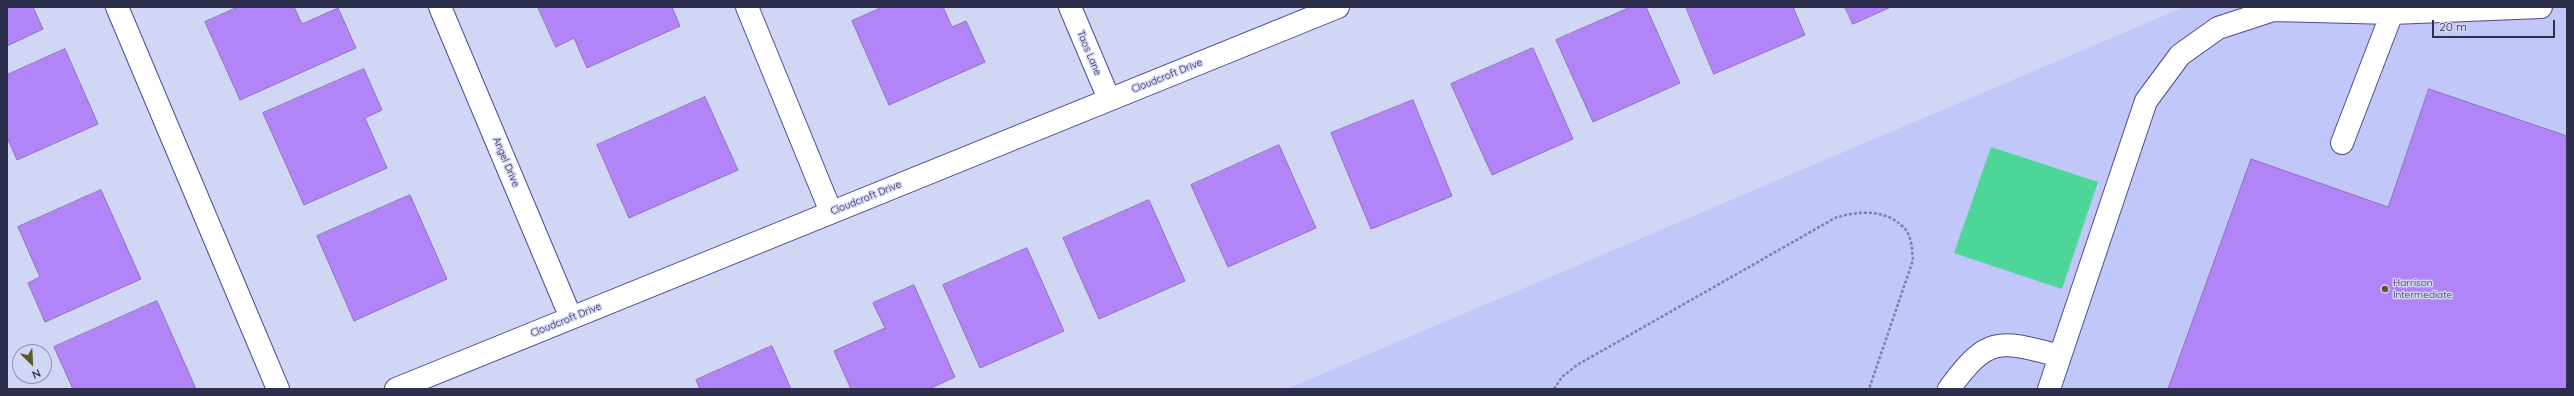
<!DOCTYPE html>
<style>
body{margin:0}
#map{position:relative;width:2574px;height:396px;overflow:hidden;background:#d2d6f5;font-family:Quicksand,sans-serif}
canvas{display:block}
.frame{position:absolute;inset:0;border:8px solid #2d2f4c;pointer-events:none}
.north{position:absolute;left:12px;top:344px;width:40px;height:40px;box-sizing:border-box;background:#d2d6f5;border:1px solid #9093b1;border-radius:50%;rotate:156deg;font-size:11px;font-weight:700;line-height:16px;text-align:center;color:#2d2f4c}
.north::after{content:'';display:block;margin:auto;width:14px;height:18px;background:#605724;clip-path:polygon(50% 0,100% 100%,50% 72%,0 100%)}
.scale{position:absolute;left:2432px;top:20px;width:123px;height:18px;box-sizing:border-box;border:2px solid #2d2f4c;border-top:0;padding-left:5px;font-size:12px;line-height:14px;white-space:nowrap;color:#2d2f4c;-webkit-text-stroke:3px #d2d6f5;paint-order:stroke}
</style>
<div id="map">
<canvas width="2574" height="396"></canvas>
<div class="frame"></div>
<div class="north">N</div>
<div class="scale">20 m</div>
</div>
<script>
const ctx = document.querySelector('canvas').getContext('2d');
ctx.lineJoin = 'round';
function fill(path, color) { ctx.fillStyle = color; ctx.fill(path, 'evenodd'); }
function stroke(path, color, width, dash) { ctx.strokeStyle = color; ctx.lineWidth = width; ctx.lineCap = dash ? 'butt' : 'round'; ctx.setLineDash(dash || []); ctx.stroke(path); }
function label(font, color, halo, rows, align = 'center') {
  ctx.font = font + ' Quicksand,sans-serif'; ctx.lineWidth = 3; ctx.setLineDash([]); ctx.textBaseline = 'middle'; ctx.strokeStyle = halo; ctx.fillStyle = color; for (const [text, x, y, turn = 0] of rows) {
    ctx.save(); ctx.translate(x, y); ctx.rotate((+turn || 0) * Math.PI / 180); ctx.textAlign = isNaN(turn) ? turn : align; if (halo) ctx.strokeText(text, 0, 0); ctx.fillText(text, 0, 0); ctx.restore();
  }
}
fill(new Path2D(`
 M2184 7H2567V389H1287Z`), '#c2c7f9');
fill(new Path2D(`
 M1991 147 2098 182 2062 289 1954 253Z`), '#4ed698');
const building = new Path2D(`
 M7 7H33L43 29 7 46Z
 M238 7H294L302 24 338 8 356 48 240 100 205 22Z
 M538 7H672L680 26 587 68 574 38 556 47Z
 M883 7H943L952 27 966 21 985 62 889 105 852 21Z
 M1631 7H1646L1680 83 1593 122 1556 40Z
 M1686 7H1793L1805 35 1714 74Z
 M1845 7H1891L1853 24Z
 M1533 48 1573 139 1492 175 1451 84Z
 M65 49 98 124 17 160 7 137V75Z
 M364 69 382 110 365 118 387 168 304 205 263 113Z
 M2429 89 2567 136V389H2168L2251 159 2388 207Z
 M705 97 738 170 629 218 597 145Z
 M1413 100 1452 196 1371 229 1331 133Z
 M1279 145 1316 228 1228 267 1191 185Z
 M101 190 141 279 45 322 28 283 40 277 18 227Z
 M410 195 447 279 354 321 317 236Z
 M1149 200 1185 281 1099 319 1063 238Z
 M1027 248 1064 331 980 368 943 285Z
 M914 285 955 377 929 389H851L834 351 885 328 873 303Z
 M157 301 196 389H73L54 347Z
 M772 346 791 389H700L696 380Z`);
fill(building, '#b184f8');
stroke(building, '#8e74ba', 1);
const minor = new Path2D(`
 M117 7 278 389
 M440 7 571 318
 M747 7 831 212
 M1070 7 1109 99
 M2342 143 2392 13
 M396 389 1338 7
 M1949 389C1988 335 1999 340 2060 356
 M2049 389 2146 101 2180 55 2218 28 2273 10 2392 13 2541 7`);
stroke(minor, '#4c4d8f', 24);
stroke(new Path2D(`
 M1554 389 1562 377 1577 365 1835 218C1858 210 1889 209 1906 230 1912 238 1912 251 1913 260L1869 389`), '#7f82a0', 2.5, [3, 2]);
stroke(minor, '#fff', 22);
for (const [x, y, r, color] of [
 [2385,289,4,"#605724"]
]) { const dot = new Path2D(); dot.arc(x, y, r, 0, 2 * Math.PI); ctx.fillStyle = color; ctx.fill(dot); stroke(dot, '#d2d6f5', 1.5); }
label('10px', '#2d2f4c', '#d2d6f5', [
 ["Taos Lane",1089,53,67],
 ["Cloudcroft Drive",1167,76,-22],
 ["Angel Drive",506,162,67],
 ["Cloudcroft Drive",866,198,-22],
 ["Cloudcroft Drive",566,320,-22]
]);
label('10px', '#2d2f4c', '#d2d6f5', [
 ["Harrison",2393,283],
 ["Intermediate",2393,295]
], 'left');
</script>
